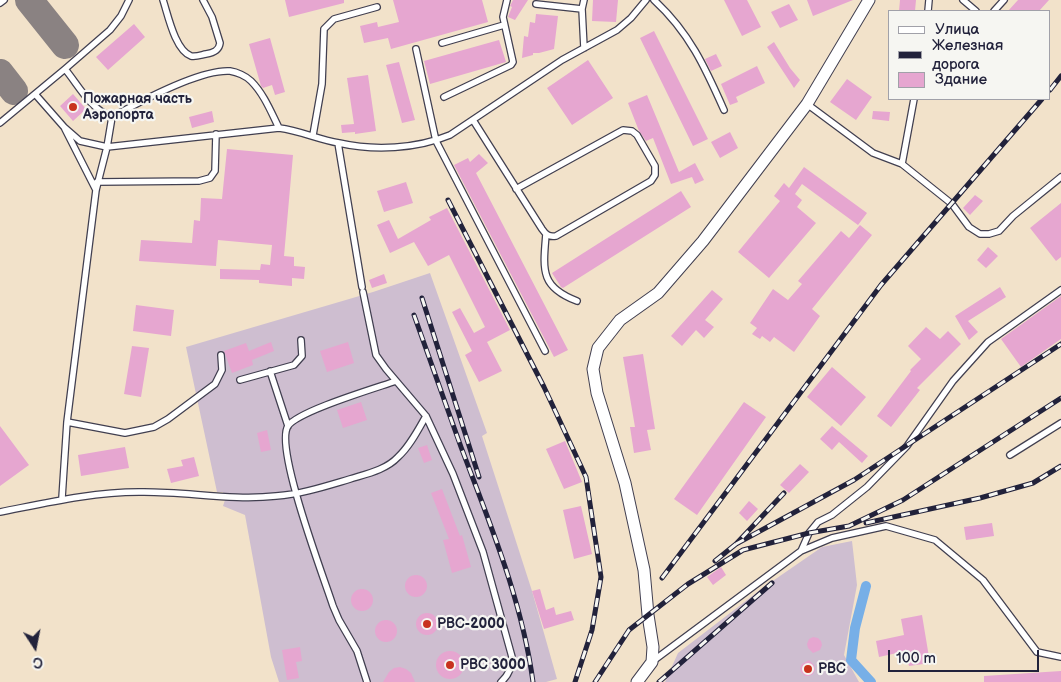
<!DOCTYPE html>
<meta charset="utf-8">
<style>
body{margin:0}
#map{position:relative;width:1061px;height:682px;overflow:hidden;background:#f2e2ca;font-family:"Balsamiq Sans",sans-serif}
canvas{display:block}
.legend{position:absolute;left:888px;top:10px;width:162px;height:90px;box-sizing:border-box;background:#f6f6f2;border:1px solid #a1a1a9;margin:0;padding:6px 9px;list-style:none;font-size:15px;color:#22223b}
.legend li{display:flex;align-items:center;gap:10px;height:25px}
.legend b{width:25px;border:1px solid #a1a1a9}
.north{position:absolute;left:10px;top:622px;width:50px;height:50px;-webkit-text-stroke:4px #f6f6f2;paint-order:stroke;rotate:169deg;font-size:14px;font-weight:700;line-height:20px;text-align:center;color:#22223b}
.north::after{content:'';display:block;margin:auto;width:18px;height:22px;background:#22223b;clip-path:polygon(50% 0,100% 100%,50% 72%,0 100%)}
.scale{position:absolute;left:888px;top:650px;width:151px;height:22px;box-sizing:border-box;border:2px solid #22223b;border-top:0;padding-left:6px;font-size:15px;line-height:18px;white-space:nowrap;color:#22223b;-webkit-text-stroke:4px #f6f6f2;paint-order:stroke}
</style>
<div id="map">
<canvas width="1061" height="682"></canvas>
<ul class="legend">
<li><b style="height:6px;background:#fff"></b>Улица</li>
<li><b style="height:6px;background:#22223b"></b>Железная дорога</li>
<li><b style="height:14px;background:#e6a6d0"></b>Здание</li>
</ul>
<div class="north">С</div>
<div class="scale">100 m</div>
</div>
<script>
const ctx = document.querySelector('canvas').getContext('2d');
ctx.lineJoin = 'round';
function fill(path, color) { ctx.fillStyle = color; ctx.fill(path, 'evenodd'); }
function stroke(path, color, width, dash) { ctx.strokeStyle = color; ctx.lineWidth = width; ctx.lineCap = dash ? 'butt' : 'round'; ctx.setLineDash(dash || []); ctx.stroke(path); }
function label(font, color, halo, rows, align = 'center') {
  ctx.font = font + ' "Balsamiq Sans",sans-serif'; ctx.lineWidth = 4.5; ctx.setLineDash([]); ctx.textBaseline = 'middle'; ctx.strokeStyle = halo; ctx.fillStyle = color; for (const [text, x, y, turn = 0] of rows) {
    ctx.save(); ctx.translate(x, y); ctx.rotate((+turn || 0) * Math.PI / 180); ctx.textAlign = isNaN(turn) ? turn : align; if (halo) ctx.strokeText(text, 0, 0); ctx.fillText(text, 0, 0); ctx.restore();
  }
}
fill(new Path2D(`
 M430 273 487 433 482 436 532 591 557 679 546 682H279L271 657 245 515 223 506 225 500 223 492H217L186 347 373 292Z
 M852 541 857 585 844 655 859 682H665L678 653 764 587 822 547Z`), '#cebed0');
stroke(new Path2D(`
 M866 586 855 628 851 660 871 682`), '#77afe7', 10);
stroke(new Path2D(`
 M29 0 65 45
 M0 73 14 91`), '#8a8282', 28);
fill(new Path2D(`
 M285 0H344V3L289 17Z
 M393 0H482L488 22 391 49 388 38 364 43 360 26 377 22 378 27 399 22Z
 M513 0H528L515 20 508 17 512 7 510 6Z
 M593 0H618L616 22 592 21Z
 M724 0H747L761 27 742 36Z
 M807 0H853L813 16Z
 M900 0H916L915 11H899Z
 M1018 0H1049L1039 11H1008Z
 M789 4 798 20 780 28 771 12Z
 M536 14 558 16 554 49 539 53H533V55L522 58 524 36 528 37 530 22 535 23Z
 M134 24 145 37 108 70 96 57Z
 M654 31 708 139 693 146 640 38Z
 M270 38 285 92 275 95 272 85 263 88 261 86 249 44Z
 M499 40 506 62 430 84 424 61Z
 M774 42 790 68 800 80 794 88 767 47Z
 M716 54 722 66 711 71 705 59Z
 M588 60 613 98 572 125 547 88Z
 M399 62 415 120 402 123 386 65Z
 M757 66 765 83 736 97 738 102 730 105 721 84Z
 M368 75 376 131 355 134V132L342 133 341 125 354 124 347 78Z
 M847 79 872 97 856 120 830 102Z
 M73 94 86 109 73 121 60 106Z
 M647 95 679 172 695 163 704 180 695 184 692 177 671 184 653 138 646 141 639 131 628 103Z
 M212 111 214 122 192 128 189 117Z
 M873 111 890 112 889 121 872 119Z
 M730 132 738 148 720 158 711 142Z
 M227 149 293 155 284 256 294 257V266L305 267 304 279 292 278V286L259 283V280L220 279V269L260 270 261 264 270 265 272 245 218 240 216 266 139 261 141 240 192 243 194 220 200 221 201 198 222 199Z
 M479 154 488 163 476 173 568 350 554 357 454 165 468 158 470 162Z
 M804 167 867 213 858 225 802 184 795 194 802 200 797 207 816 223 769 278 738 252 780 201 774 196 784 183 789 188Z
 M406 182 413 203 384 212 377 191Z
 M681 191 691 207 563 288 561 287 552 273Z
 M975 195 983 201 970 215 963 208Z
 M1061 203V257L1056 261 1030 228Z
 M447 208 510 330 487 342 502 371 479 382 465 355 472 351 452 312 460 308 474 333 485 327 449 255 428 266 414 242 390 253 377 225 389 220 398 239 431 220 429 217Z
 M860 225 872 235 812 309 820 316 794 352 774 337 770 342 762 336 760 339 752 334 757 328 750 323 773 289 788 300 802 284 798 281 841 231 849 238Z
 M988 247 998 256 986 268 977 260Z
 M384 274 387 283 372 288 369 280Z
 M1000 287 1006 297 968 321 978 332 969 340 955 316Z
 M712 290 723 299 705 320 714 327 704 338 696 330 682 346 671 336Z
 M1061 296V339L1021 367 1001 339Z
 M136 305 174 310 171 336 133 331Z
 M926 327 940 339 948 331 961 344 917 388 920 390 891 427 877 416 911 371 910 370 921 359 908 346Z
 M271 342 274 351 252 360 253 365 232 373 224 351 246 343 249 351Z
 M348 342 354 363 327 372 320 351Z
 M132 346 149 348 141 397 124 394Z
 M643 354 655 429 647 430 651 450 634 453 630 427H635L623 357Z
 M832 367 866 397 841 426 807 397Z
 M361 402 367 420 343 428 337 410Z
 M744 402 766 417 697 515 674 499Z
 M0 426 29 465 0 486Z
 M832 426 868 456 862 463 839 442 832 450 820 439Z
 M267 430 271 450 261 452 257 433Z
 M565 441 582 482 564 489 546 449Z
 M427 445 432 460 424 463 418 448Z
 M125 447 129 468 81 476 78 455Z
 M194 457 199 476 171 483 167 469 183 466 181 460Z
 M800 464 809 472 789 493 780 485Z
 M442 489 460 536 462 535 471 567 452 573 443 540 449 539 431 493Z
 M749 501 758 509 747 521 739 513Z
 M581 506 592 554 574 559 563 510Z
 M992 523 994 536 966 540 964 527Z
 M721 567 726 575 713 585 707 577Z
 M405 586a11 11 0 1 1 22 0a11 11 0 1 1-22 0Z
 M540 589 546 610 554 607 556 615 571 611 574 620 544 629 532 591Z
 M351 600a11 11 0 1 1 22 0a11 11 0 1 1-22 0Z
 M416 624a11 11 0 1 1 22 0a11 11 0 1 1-22 0Z
 M922 615 930 663 909 666 906 651 879 657 876 641 904 635 901 619Z
 M375 631a11 11 0 1 1 22 0a11 11 0 1 1-22 0Z
 M813 637 818 638 821 641 822 645 820 650 813 653 808 648 807 644 809 639Z
 M300 647 302 661 296 662 299 678 287 680 282 650Z
 M436 665a14 14 0 1 1 28 0a14 14 0 1 1-28 0Z
 M809 660 814 665 815 670 813 674 809 676H805L801 672 800 668 802 664Z
 M400 667 406 669 411 673 415 682H383L389 672 394 668Z
 M1061 671V682H984V676Z`), '#e6a6d0');
const service = new Path2D(`
 M163 0C168 15 175 50 191 56 196 57 201 55 206 54 213 53 219 51 220 43L212 17 203 0
 M654 0C689 32 705 67 724 110
 M963 0 976 11
 M0 3 4 0
 M536 4 582 9
 M928 11 929 0
 M994 11 1004 0
 M442 43 504 25
 M584 48 582 9 584 0
 M416 49 436 141 545 351
 M65 69C79 86 90 109 112 117
 M35 94 64 127 80 141 107 147 279 128
 M444 97 511 65 513 62 503 17 507 0
 M807 104 873 153 902 164 952 204 969 227 980 234H989L999 231 1013 216 1061 177
 M473 120 542 229C546 235 549 237 556 236L651 181 655 175V166L637 135 632 131 623 130 516 189
 M0 123 65 69 110 30 121 16 129 0
 M65 129 96 190
 M313 135 322 84 324 29 334 19 377 7
 M338 143 362 287
 M902 164 914 99
 M97 182 199 181 210 178 215 171 216 134
 M546 234C543 270 540 287 577 301
 M363 292 376 355 386 369 426 416 453 474 483 552 512 657C512 667 509 675 501 682
 M270 371 288 426
 M240 380 294 365 302 356 301 340
 M67 422 125 433 154 427 168 419 215 384 222 370 221 355
 M1010 455 1061 423
 M62 498 67 422 96 190 107 147 112 117C139 102 200 69 230 71 237 72 246 76 251 81 264 94 271 112 279 128 301 131 317 139 339 143 374 151 416 149 450 135L562 60 617 30 631 18 646 0
 M0 512C46 503 92 492 139 492 185 491 231 501 276 496 302 494 326 486 350 479 366 474 386 470 398 457 410 446 418 430 426 416
 M801 551 809 533 818 522 832 515 867 487 907 446 953 381 988 342 1061 290
 M653 661 801 551 832 538 886 526 935 540 983 580 1037 652 1061 657
 M367 682 357 651 339 620 333 606C324 578 274 447 288 426 298 411 376 388 396 381`);
const minor = new Path2D(`
 M637 682 652 662 653 647 648 615 644 570 625 483 597 393 593 369 598 348 620 320 658 293 703 241 807 104 869 0`);
stroke(service, '#413f50', 8);
stroke(minor, '#413f50', 13);
stroke(service, '#fff', 5.5);
stroke(minor, '#fff', 11);
const rail = new Path2D(`
 M1050 90 1061 76
 M448 200 544 387 586 477 601 577 592 630 575 682
 M422 298 479 477
 M414 315C430 359 445 403 461 447 490 524 522 600 533 682
 M866 523 980 498 1033 483 1061 466
 M736 544 854 480 1061 344
 M715 561 736 544 784 493
 M662 578 881 285 1042 99
 M595 682 629 630 688 584 743 550 809 533 849 526 903 500 1061 398
 M659 682 772 583`);
stroke(rail, '#22223b', 5);
stroke(rail, '#f6f6f2', 3, [9]);
for (const [x, y, r, color] of [
 [73,107,5,"#c8321e"],
 [427,624,5,"#c8321e"],
 [450,665,5,"#c8321e"],
 [808,669,5,"#c8321e"]
]) { const dot = new Path2D(); dot.arc(x, y, r, 0, 2 * Math.PI); ctx.fillStyle = color; ctx.fill(dot); stroke(dot, '#f6f6f2', 2); }
label('bold 14px', '#22223b', '#f6f6f2', [
 ["Пожарная часть",83,99],
 ["Аэропорта",83,115],
 ["РВС-2000",437,624],
 ["РВС 3000",460,665],
 ["РВС",818,669]
], 'left');
</script>
